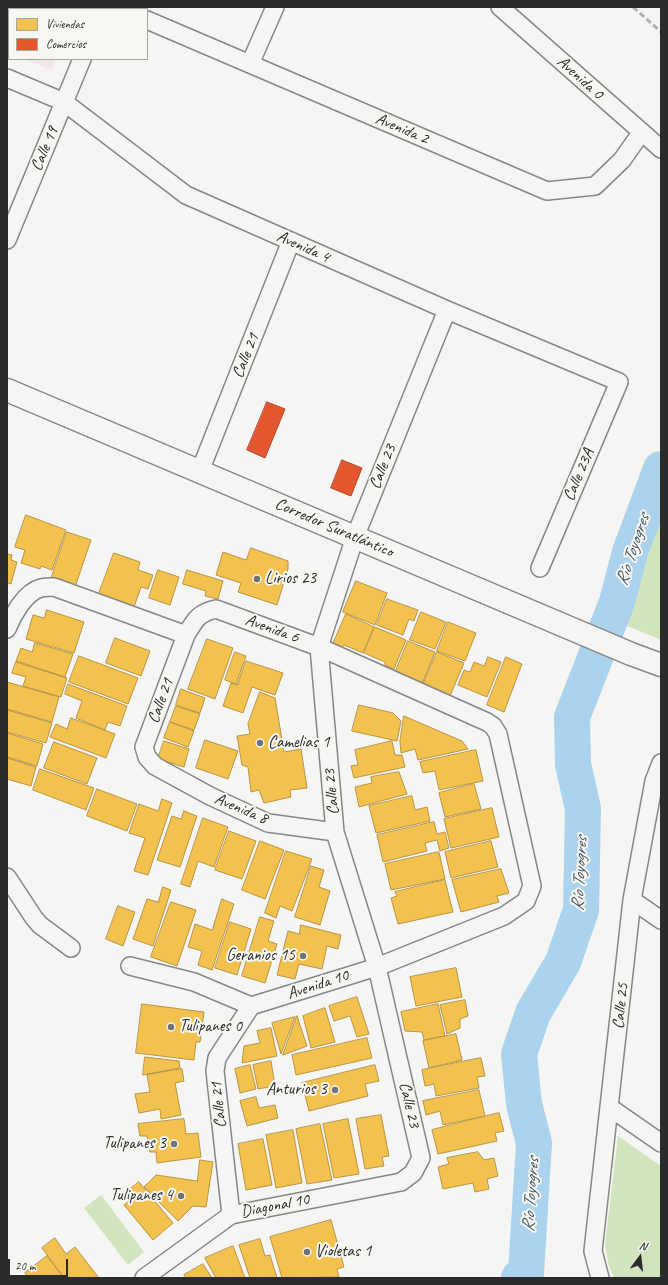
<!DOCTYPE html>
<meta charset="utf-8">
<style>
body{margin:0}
#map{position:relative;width:668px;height:1285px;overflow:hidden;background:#f5f5f3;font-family:Caveat,sans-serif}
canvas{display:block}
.frame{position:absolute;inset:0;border:8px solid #2b2b2b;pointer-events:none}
.legend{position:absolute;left:8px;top:8px;width:140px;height:52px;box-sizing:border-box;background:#f6f6f2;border:1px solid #a5a5a2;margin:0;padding:5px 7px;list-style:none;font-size:12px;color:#2b2b2b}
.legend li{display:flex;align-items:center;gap:8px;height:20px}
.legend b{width:20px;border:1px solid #a5a5a2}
.north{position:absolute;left:620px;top:1237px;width:40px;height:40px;-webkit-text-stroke:3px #f6f6f2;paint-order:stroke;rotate:15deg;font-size:11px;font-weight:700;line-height:16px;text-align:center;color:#2b2b2b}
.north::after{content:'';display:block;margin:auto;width:14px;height:18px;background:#2b2b2b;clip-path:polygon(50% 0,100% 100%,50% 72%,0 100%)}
.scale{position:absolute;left:8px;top:1259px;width:60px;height:18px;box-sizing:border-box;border:2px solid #2b2b2b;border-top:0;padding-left:5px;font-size:12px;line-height:14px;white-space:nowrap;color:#2b2b2b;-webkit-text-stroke:3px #f6f6f2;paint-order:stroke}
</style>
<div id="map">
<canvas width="668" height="1285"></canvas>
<div class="frame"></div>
<ul class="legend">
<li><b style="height:11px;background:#f2c14e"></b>Viviendas</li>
<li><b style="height:11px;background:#e4572e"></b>Comercios</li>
</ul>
<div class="north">N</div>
<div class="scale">20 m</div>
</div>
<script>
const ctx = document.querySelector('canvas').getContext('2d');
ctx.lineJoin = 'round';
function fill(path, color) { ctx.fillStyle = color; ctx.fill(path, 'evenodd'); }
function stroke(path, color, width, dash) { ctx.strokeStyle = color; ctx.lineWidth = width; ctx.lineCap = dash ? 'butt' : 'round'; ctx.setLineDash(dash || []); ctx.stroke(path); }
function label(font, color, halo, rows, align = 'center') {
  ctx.font = font + ' Caveat,sans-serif'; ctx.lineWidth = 4; ctx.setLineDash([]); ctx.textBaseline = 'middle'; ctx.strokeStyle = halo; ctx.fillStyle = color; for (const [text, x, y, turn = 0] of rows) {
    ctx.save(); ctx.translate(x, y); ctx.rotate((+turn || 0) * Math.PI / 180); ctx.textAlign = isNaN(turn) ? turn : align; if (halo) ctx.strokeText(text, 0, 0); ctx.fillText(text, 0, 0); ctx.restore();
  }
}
fill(new Path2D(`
 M7 7H75L74 9H9V53L7 52Z
 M24 59H56L52 70Z`), '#f2e8e5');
fill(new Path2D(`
 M661 506V640L618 622Z
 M618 1136 661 1166V1278H614L609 1266 605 1244Z
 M101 1195 144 1252 128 1265 84 1208Z`), '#d2e4bd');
const homes = new Path2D(`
 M26 515 66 530 52 570 41 566 40 569 21 563 25 550 15 547Z
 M67 532 91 540 75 587 51 579Z
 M251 548 288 561V569L277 605 238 592 241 583 216 575 223 552 246 560Z
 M114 553 140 562 138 570 153 575 148 589 141 587 133 610 98 596Z
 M7 554 12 555 11 560 17 562 11 584 7 583Z
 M158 570 179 577 170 605 149 598Z
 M187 570 223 581 218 599 205 596 206 591 183 584Z
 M356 581 387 593 375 625 343 612Z
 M387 599 418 610 414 621 409 619 403 635 377 625Z
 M47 610 84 622 74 653 26 639 33 615 44 618Z
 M421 612 446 622 435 649 410 640Z
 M346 614 374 627 363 653 344 645 341 648 333 644Z
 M448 622 476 633 465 661 437 651Z
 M375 627 406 640 394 669 385 665V662L364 653Z
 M115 638 150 651 141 676 106 663Z
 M207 639 233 648 215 699 188 689Z
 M408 641 435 652 422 684 395 673Z
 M35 643 73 654 65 677 16 661 21 648 32 652Z
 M235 652 246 656 236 684 225 680Z
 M437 652 464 663 450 696 423 685Z
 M79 656 138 678 128 704 69 682Z
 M488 657 501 662 487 697 458 685 464 670 470 672 474 662 484 666Z
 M506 657 522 664 504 712 487 705Z
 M246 661 283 673 275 695 252 687 243 713 223 706 231 683 237 685Z
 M16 662 67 678 61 697 23 686 26 677 12 673Z
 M7 682 59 697 52 722 7 709Z
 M68 684 127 706 120 726 108 722 105 730 76 718 82 701 65 694Z
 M181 689 205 698 200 713 176 705Z
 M260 692 275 698 284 752 301 749 307 788 290 790 291 797 264 803 259 790 251 792 248 767 242 765 237 736 250 734 248 724Z
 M359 705 393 713 401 721 397 741 352 731Z
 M176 706 200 714 194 730 170 722Z
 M7 710 52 723 46 743 7 732Z
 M404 716 462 741 468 749 418 760 415 749 401 753 400 741Z
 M71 718 115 734 106 758 50 737 56 724 67 729Z
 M170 722 194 731 188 747 164 738Z
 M7 733 43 744 37 766 7 757Z
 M205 740 238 751 228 779 196 768Z
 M164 741 189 749 184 767 158 759Z
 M392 741 395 755H402L405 767 354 778 351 766 358 765 355 750Z
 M54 742 97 758 87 784 44 768Z
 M476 750 483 781 439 790 435 771 423 773 420 762Z
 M7 758 36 767 31 786 7 779Z
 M40 769 94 788 86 810 33 790Z
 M399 772 407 794 359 807 355 787 372 783 371 777Z
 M474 784 481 809 445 817 439 793Z
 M97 789 137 804 127 831 87 816Z
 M412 796 415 810 427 807 430 821 376 833 369 806Z
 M162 799 172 803 148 875 134 871 145 838 129 833 139 804 158 811Z
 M492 808 499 837 451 848 444 819Z
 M184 811 197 816 180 867 157 860 172 816 181 819Z
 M203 818 228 827 214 867 198 861 190 887 181 884Z
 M434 822 437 834 445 832 449 848 440 851 437 840 425 843 427 851 383 862 377 835Z
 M229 831 256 841 242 879 215 870Z
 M260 841 284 850 265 899 242 890Z
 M491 841 498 867 451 878 445 852Z
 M286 851 312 859 292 911 280 906 276 918 265 913Z
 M439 852 445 879 391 890 385 864Z
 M311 866 324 870 319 887 330 891 320 925 295 917Z
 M501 869 509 893 497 896 499 902 461 912 452 880Z
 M445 880 453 912 398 924 391 898 397 896 395 892Z
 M163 887 171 890 153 946 133 939 147 899 158 902Z
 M222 899 234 904 212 970 198 965 202 951 188 947 195 924 212 930Z
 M171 902 196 910 177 966 151 957Z
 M118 906 135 912 123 946 106 939Z
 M260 917 274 921 268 941 277 944 265 983 242 976Z
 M230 922 251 929 237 975 215 968Z
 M301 925 341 935 338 949 327 946 322 969 299 964 295 979 277 975 288 931 299 934Z
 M456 968 462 997 416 1006 410 977Z
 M357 997 369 1034 357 1037 350 1016 334 1021 329 1006Z
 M465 1000 468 1016 460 1019V1028L447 1034 440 1005Z
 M142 1004 204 1012 200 1042H196L194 1060 136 1053Z
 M438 1004 445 1036 424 1040 422 1032 405 1031 401 1012Z
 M325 1008 335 1042 311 1048 303 1016Z
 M297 1016 307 1046 283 1055Z
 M295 1017 281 1054 272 1023Z
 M271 1028 277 1056 242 1063 244 1046 260 1043 257 1031Z
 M456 1034 462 1060 429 1068 423 1041Z
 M367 1038 372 1058 296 1075 292 1055Z
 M145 1057 179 1061 180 1068 143 1075Z
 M481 1058 485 1076 477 1077 479 1088 436 1096 434 1084 425 1086 422 1070Z
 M271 1061 275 1086 258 1089 253 1065Z
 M250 1065 256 1089 240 1093 235 1069Z
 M375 1065 379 1081 365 1084 368 1096 309 1111 302 1083Z
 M182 1069 184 1081 175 1083 181 1115 161 1119 160 1109 139 1113 135 1094 150 1092 147 1075Z
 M479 1090 485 1116 443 1125 440 1111 426 1115 423 1101Z
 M256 1097 259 1108 275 1105 278 1118 247 1126 240 1101Z
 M499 1113 504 1131 495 1133 497 1141 438 1154 432 1130Z
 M381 1115 389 1156 382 1157 384 1166 365 1169 356 1119Z
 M184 1119 186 1134 198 1133 201 1157 157 1163 156 1152H150L147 1136H140L138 1124Z
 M348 1119 359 1174 334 1178 323 1124Z
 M320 1124 332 1180 307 1184 296 1129Z
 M293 1130 302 1183 276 1188 266 1135Z
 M263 1139 272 1185 246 1190 238 1144Z
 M478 1152 484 1160 494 1158 498 1176 487 1179 489 1189 475 1192 473 1183 443 1189 438 1167 449 1164 447 1158Z
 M200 1160 213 1162 206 1207 193 1206 178 1221 144 1187 156 1175 197 1181Z
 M139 1182 173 1223 153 1240 124 1205 135 1196 129 1190Z
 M331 1220 344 1267 337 1269 339 1277 282 1278 270 1237Z
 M55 1238 66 1254 75 1247 99 1278H64L42 1248Z
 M260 1239 265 1256 270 1255 277 1278H250L239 1245Z
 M233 1246 245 1278H216L205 1258Z
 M47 1256 64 1278H29L25 1273Z
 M203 1264 212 1278H186L184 1275Z`);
fill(homes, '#f2c14e');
stroke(homes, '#b69444', 1);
const shops = new Path2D(`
 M267 402 285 409 265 458 247 450Z
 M342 460 362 468 351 496 331 488Z`);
fill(shops, '#e4572e');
stroke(shops, '#ac4a2d', 1);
stroke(new Path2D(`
 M519 1278 526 1273 534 1143 524 1104 519 1054 533 1013 563 962 581 910 583 809 573 764 572 717 617 602 630 552 661 469`), '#abd3ed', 36);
const minor = new Path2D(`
 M116 7 121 9
 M500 7 661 149
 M103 9 104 7
 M147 20 547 191 595 186 622 160 641 133
 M250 64 275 7
 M7 78 64 102 186 195 447 310 619 382 540 568
 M7 240 82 59
 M200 471 291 241
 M7 629C12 616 25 592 41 588 45 587 50 587 54 587L186 635C195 620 198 613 216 609L319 647 487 722 493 726 498 734 532 886 526 901 504 916 377 967 251 1006 194 982 130 966
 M186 635 144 747 147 757 155 766 210 796 268 823 335 832
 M7 877 34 918 40 925 71 948
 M632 900 661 920
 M609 1107 661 1143
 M231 1215 215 1071 217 1058 251 1006
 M144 1278 231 1215 401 1182 413 1173 421 1158 377 967 335 832 319 647 355 537 447 310
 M600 1278 593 1251 632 900 654 781 661 763`);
const primary = new Path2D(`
 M7 390 631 654 661 665`);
stroke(minor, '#868685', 20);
stroke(primary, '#868685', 25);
stroke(minor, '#f5f5f3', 17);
stroke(primary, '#f5f5f3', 22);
stroke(new Path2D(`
 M633 7 661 32`), '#b0b0af', 3, [6, 3]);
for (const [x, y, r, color] of [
 [257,579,4,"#727271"],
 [260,743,4,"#727271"],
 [303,956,4,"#727271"],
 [171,1027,4,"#727271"],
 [335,1090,4,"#727271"],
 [174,1144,4,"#727271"],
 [181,1196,4,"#727271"],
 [307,1252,4,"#727271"]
]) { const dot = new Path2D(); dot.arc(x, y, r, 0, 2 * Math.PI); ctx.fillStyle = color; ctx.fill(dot); stroke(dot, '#f6f6f2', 1.5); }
label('17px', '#2b2b2b', '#f6f6f2', [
 ["Avenida 0",580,78,42],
 ["Avenida 2",402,129,23],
 ["Calle 19",45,149,-67],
 ["Avenida 4",303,247,24],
 ["Calle 21",246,356,-68],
 ["Calle 23",383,467,-68],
 ["Calle 23A",579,475,-67],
 ["Corredor Suratlántico",334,528,23],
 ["Avenida 6",272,629,20],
 ["Calle 21",161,701,-70],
 ["Calle 23",332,792,-95],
 ["Avenida 8",241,809,23],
 ["Avenida 10",318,985,-18],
 ["Calle 25",621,1006,-84],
 ["Calle 21",219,1105,-96],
 ["Calle 23",409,1105,77],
 ["Diagonal 10",275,1206,-11]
]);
label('17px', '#2b2b2b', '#f6f6f2', [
 ["Lirios 23",265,579],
 ["Camelias 1",268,743],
 ["Geranios 15",295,956,"right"],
 ["Tulipanes 0",179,1027],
 ["Anturios 3",327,1090,"right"],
 ["Tulipanes 3",166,1144,"right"],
 ["Tulipanes 4",173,1196,"right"],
 ["Violetas 1",315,1252]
], 'left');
label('italic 18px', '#485964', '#f6f6f2', [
 ["Río Toyogres",633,550,-72],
 ["Río Toyogres",580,874,-87],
 ["Río Toyogres",531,1195,-86]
]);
</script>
